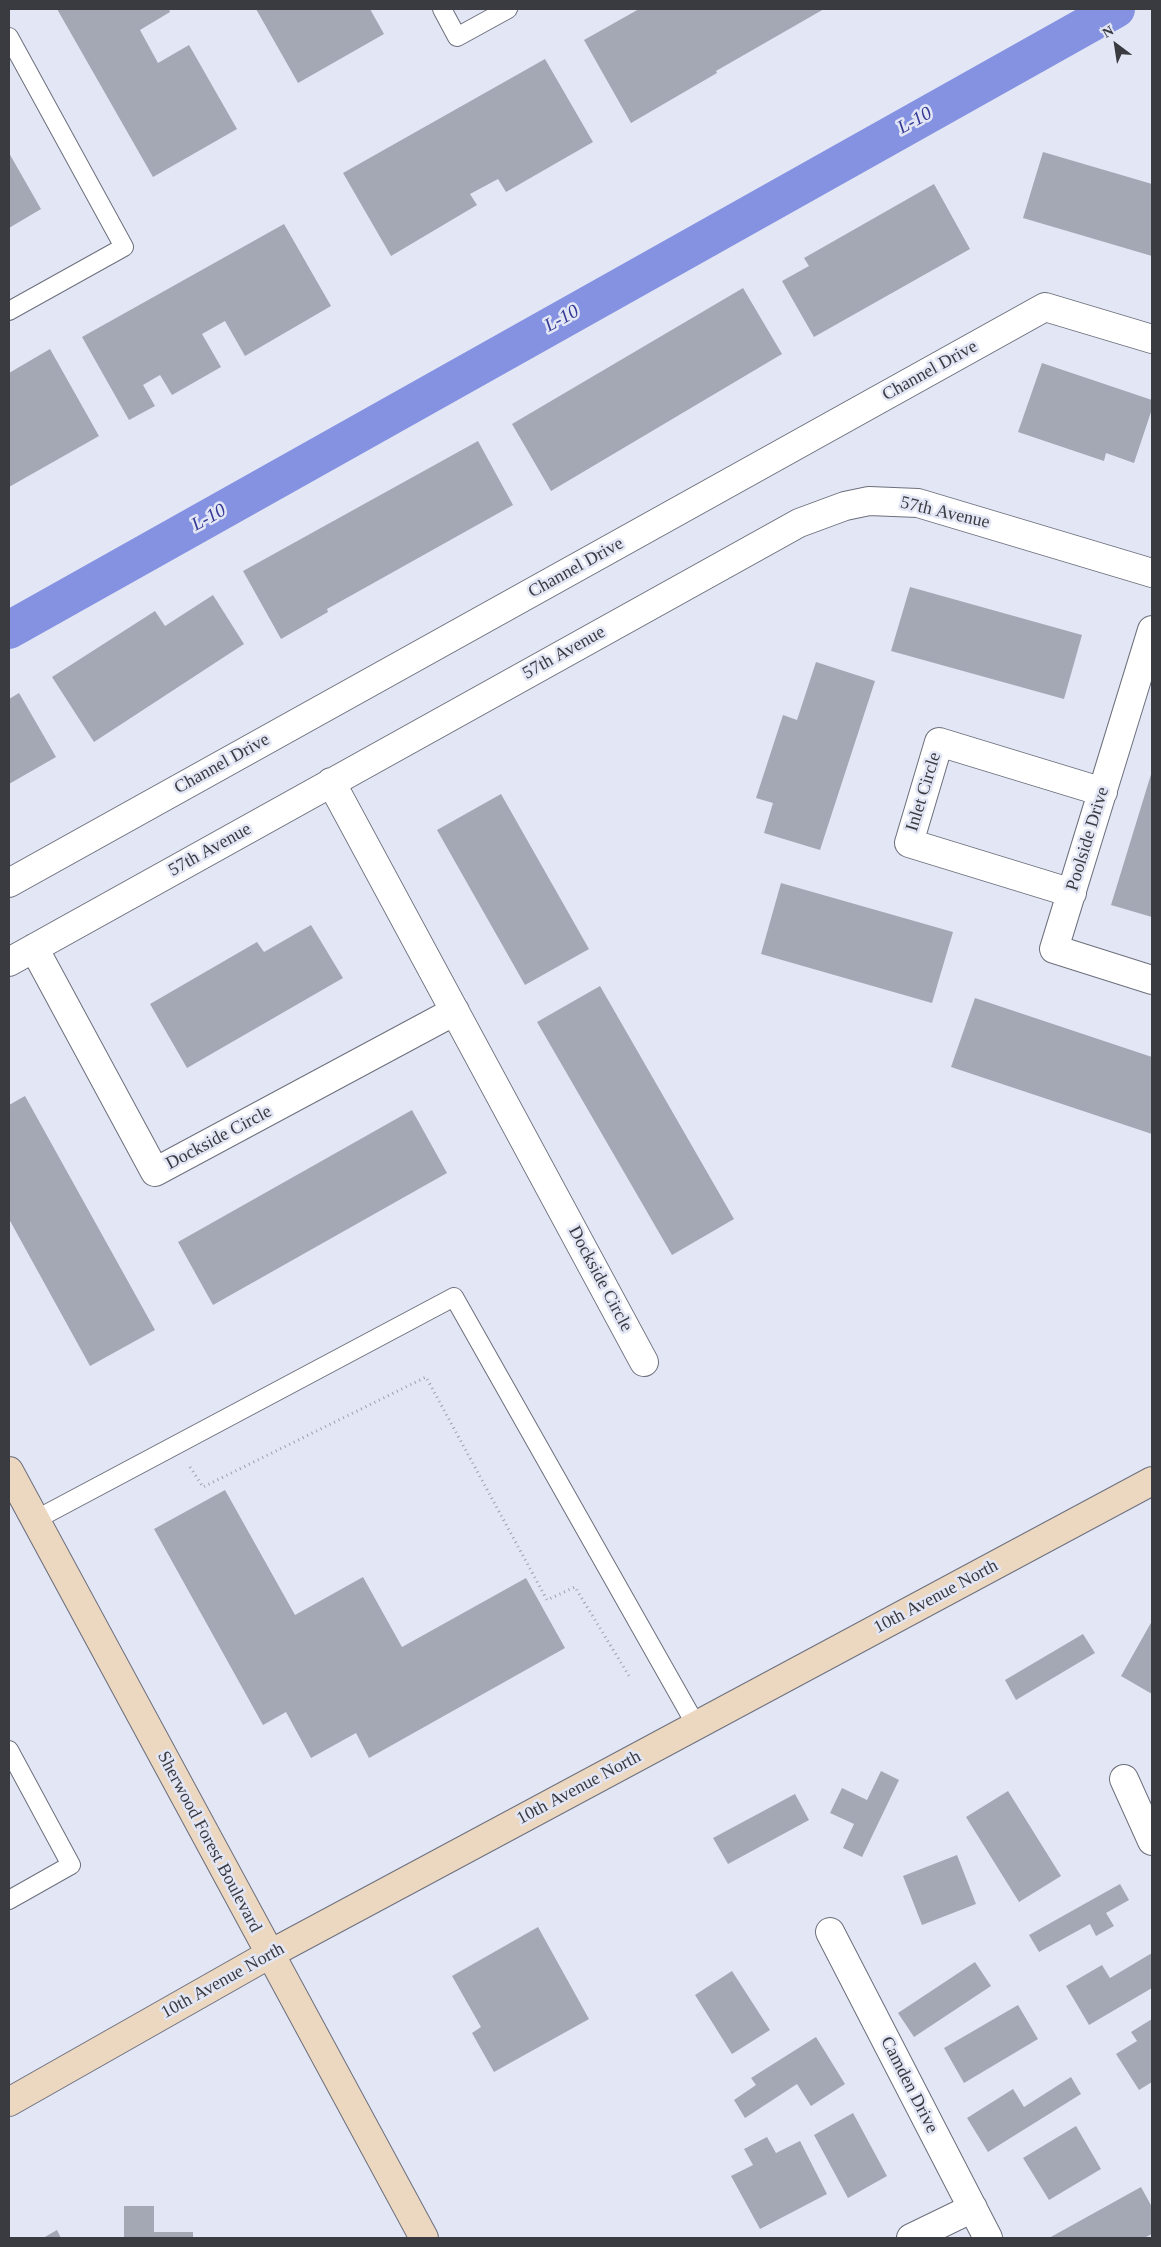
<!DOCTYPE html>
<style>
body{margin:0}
#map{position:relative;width:1161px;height:2247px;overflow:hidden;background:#e3e7f5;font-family:Georgia,serif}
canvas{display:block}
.frame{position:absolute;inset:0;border:10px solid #3a3b41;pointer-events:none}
.north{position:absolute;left:1091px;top:20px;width:50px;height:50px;-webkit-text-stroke:4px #e3e7f5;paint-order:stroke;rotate:329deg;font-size:14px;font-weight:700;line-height:20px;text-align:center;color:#3a3b41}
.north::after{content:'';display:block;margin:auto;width:18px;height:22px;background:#3a3b41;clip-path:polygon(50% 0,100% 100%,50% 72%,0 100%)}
</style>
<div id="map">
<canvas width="1161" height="2247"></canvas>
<div class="frame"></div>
<div class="north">N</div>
</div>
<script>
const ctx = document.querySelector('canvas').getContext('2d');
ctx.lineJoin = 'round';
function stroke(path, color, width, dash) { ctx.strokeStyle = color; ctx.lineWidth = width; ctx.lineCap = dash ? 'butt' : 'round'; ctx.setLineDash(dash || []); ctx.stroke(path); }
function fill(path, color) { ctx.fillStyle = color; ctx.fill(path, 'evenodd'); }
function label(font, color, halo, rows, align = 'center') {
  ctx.font = font + ' Georgia,serif'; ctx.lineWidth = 5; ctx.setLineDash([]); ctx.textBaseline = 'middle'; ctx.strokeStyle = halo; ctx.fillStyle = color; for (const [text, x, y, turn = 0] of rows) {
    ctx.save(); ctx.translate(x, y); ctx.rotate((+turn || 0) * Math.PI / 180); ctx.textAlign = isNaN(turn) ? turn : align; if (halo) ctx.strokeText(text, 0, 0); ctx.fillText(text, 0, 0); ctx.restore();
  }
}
stroke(new Path2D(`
 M9 630 1116 9`), '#8492e1', 38);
fill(new Path2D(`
 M57 9H169L170 12 140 30 158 63 189 45 237 129 153 177Z
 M256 9H370L384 34 298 83Z
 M639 9H824L716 71 717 73 631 123 584 40Z
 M545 59 593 142 506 192 498 179 470 194 477 205 391 256 343 173Z
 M1043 152 1152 184V256L1023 218Z
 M9 153 41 209 9 228Z
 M934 184 970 249 814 337 782 281 809 266 804 258Z
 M284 224 331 306 245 356 225 321 202 334 221 367 172 395 160 375 143 385 155 406 129 420 82 337Z
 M743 288 782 354 551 491 512 424Z
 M50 349 99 436 9 487V373Z
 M1042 363 1152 400V409L1134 463 1106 453 1104 461 1018 432Z
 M478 441 513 505 327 609 328 612 281 639 243 571Z
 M910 587 1082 635 1064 699 891 651Z
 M213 595 244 644 94 742 52 677 155 611 165 626Z
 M816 662 875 681 820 850 764 833 773 803 756 798 783 715 797 720Z
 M19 693 56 757 9 784V699Z
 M1152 771V917L1111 905Z
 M501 794 589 949 525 985 437 830Z
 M781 883 953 932 932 1003 761 954Z
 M311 925 343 978 187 1068 150 1004 257 942 264 952Z
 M600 986 734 1219 672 1255 537 1022Z
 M975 998 1152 1057V1134L951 1067Z
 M25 1096 155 1330 90 1366 9 1219V1105Z
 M412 1110 447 1173 213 1305 178 1242Z
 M225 1490 295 1615 363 1577 402 1647 526 1578 565 1648 369 1758 356 1733 311 1758 286 1712 263 1725 154 1529Z
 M1152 1621V1694L1121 1676Z
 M1083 1634 1095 1653 1016 1700 1005 1680Z
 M881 1771 899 1780 862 1857 843 1848 854 1824 830 1813 842 1788 867 1800Z
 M1008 1791 1061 1876 1019 1902 966 1817Z
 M795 1794 809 1820 728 1864 713 1838Z
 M957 1855 976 1904 922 1925 903 1876Z
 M1120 1884 1129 1900 1106 1913 1114 1926 1096 1936 1090 1924 1039 1952 1029 1935Z
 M538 1927 589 2019 494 2072 472 2033 481 2027 452 1976Z
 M1152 1953V1988L1089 2025 1066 1986 1102 1965 1110 1978Z
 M975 1962 991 1986 914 2037 898 2013Z
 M732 1971 770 2030 732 2054 695 1995Z
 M1018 2005 1038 2039 964 2083 944 2048Z
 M1152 2019V2082L1139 2090 1116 2054 1137 2041 1131 2032Z
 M816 2037 845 2084 811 2106 797 2084 745 2118 734 2100 756 2085 751 2078Z
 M1071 2077 1081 2094 988 2152 967 2118 1013 2089 1024 2107Z
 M853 2113 887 2176 848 2198 814 2135Z
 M1076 2126 1101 2169 1049 2200 1023 2158Z
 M767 2137 776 2153 800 2141 827 2194 760 2229 731 2176 753 2165 744 2149Z
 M1141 2187 1152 2207V2234L1144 2238H1049Z
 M124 2206H154V2232H193V2238H124Z
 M57 2230 61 2238H43Z`), '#a4a8b5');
const lane = new Path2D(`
 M442 9 457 37 508 9
 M9 37 124 247 9 311
 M35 1520 454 1297 696 1725
 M9 1750 71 1865 9 1900`);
const street = new Path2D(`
 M1152 630 1054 949 1152 980
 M331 782 644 1362
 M9 883 1045 307 1152 339
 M1072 893 909 843 939 742 1103 792
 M34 948 155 1172 455 1011
 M9 962 799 523 845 506 869 501 918 503 1152 573
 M1124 1779 1152 1841
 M830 1932 988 2238
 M911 2238 973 2208`);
const secondary = new Path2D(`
 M9 1471 424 2238
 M9 2102 270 1954 1152 1481`);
stroke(lane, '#6c6f7c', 20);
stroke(street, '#6c6f7c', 30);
stroke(secondary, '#6c6f7c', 30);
stroke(new Path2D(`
 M190 1467 203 1487 426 1377 547 1600 575 1587 629 1676`), '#9ea1ac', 3, [1, 4]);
stroke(lane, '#fff', 18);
stroke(street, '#fff', 28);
stroke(secondary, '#ecd7c1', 28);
label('18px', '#3a3b41', '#e3e7f5', [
 ["Channel Drive",930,371,-29],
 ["57th Avenue",945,513,13],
 ["Channel Drive",576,568,-29],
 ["57th Avenue",564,653,-29],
 ["Channel Drive",222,764,-29],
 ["Inlet Circle",924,792,-73],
 ["Poolside Drive",1088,839,-73],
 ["57th Avenue",210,850,-29],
 ["Dockside Circle",219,1138,-28],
 ["Dockside Circle",600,1279,62],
 ["10th Avenue North",936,1597,-28],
 ["10th Avenue North",579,1788,-28],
 ["Sherwood Forest Boulevard",209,1842,62],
 ["10th Avenue North",223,1981,-29],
 ["Camden Drive",909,2085,63]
]);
label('italic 19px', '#353a95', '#e3e7f5', [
 ["L-10",915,121,-29],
 ["L-10",562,319,-29],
 ["L-10",209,518,-29]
]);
</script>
